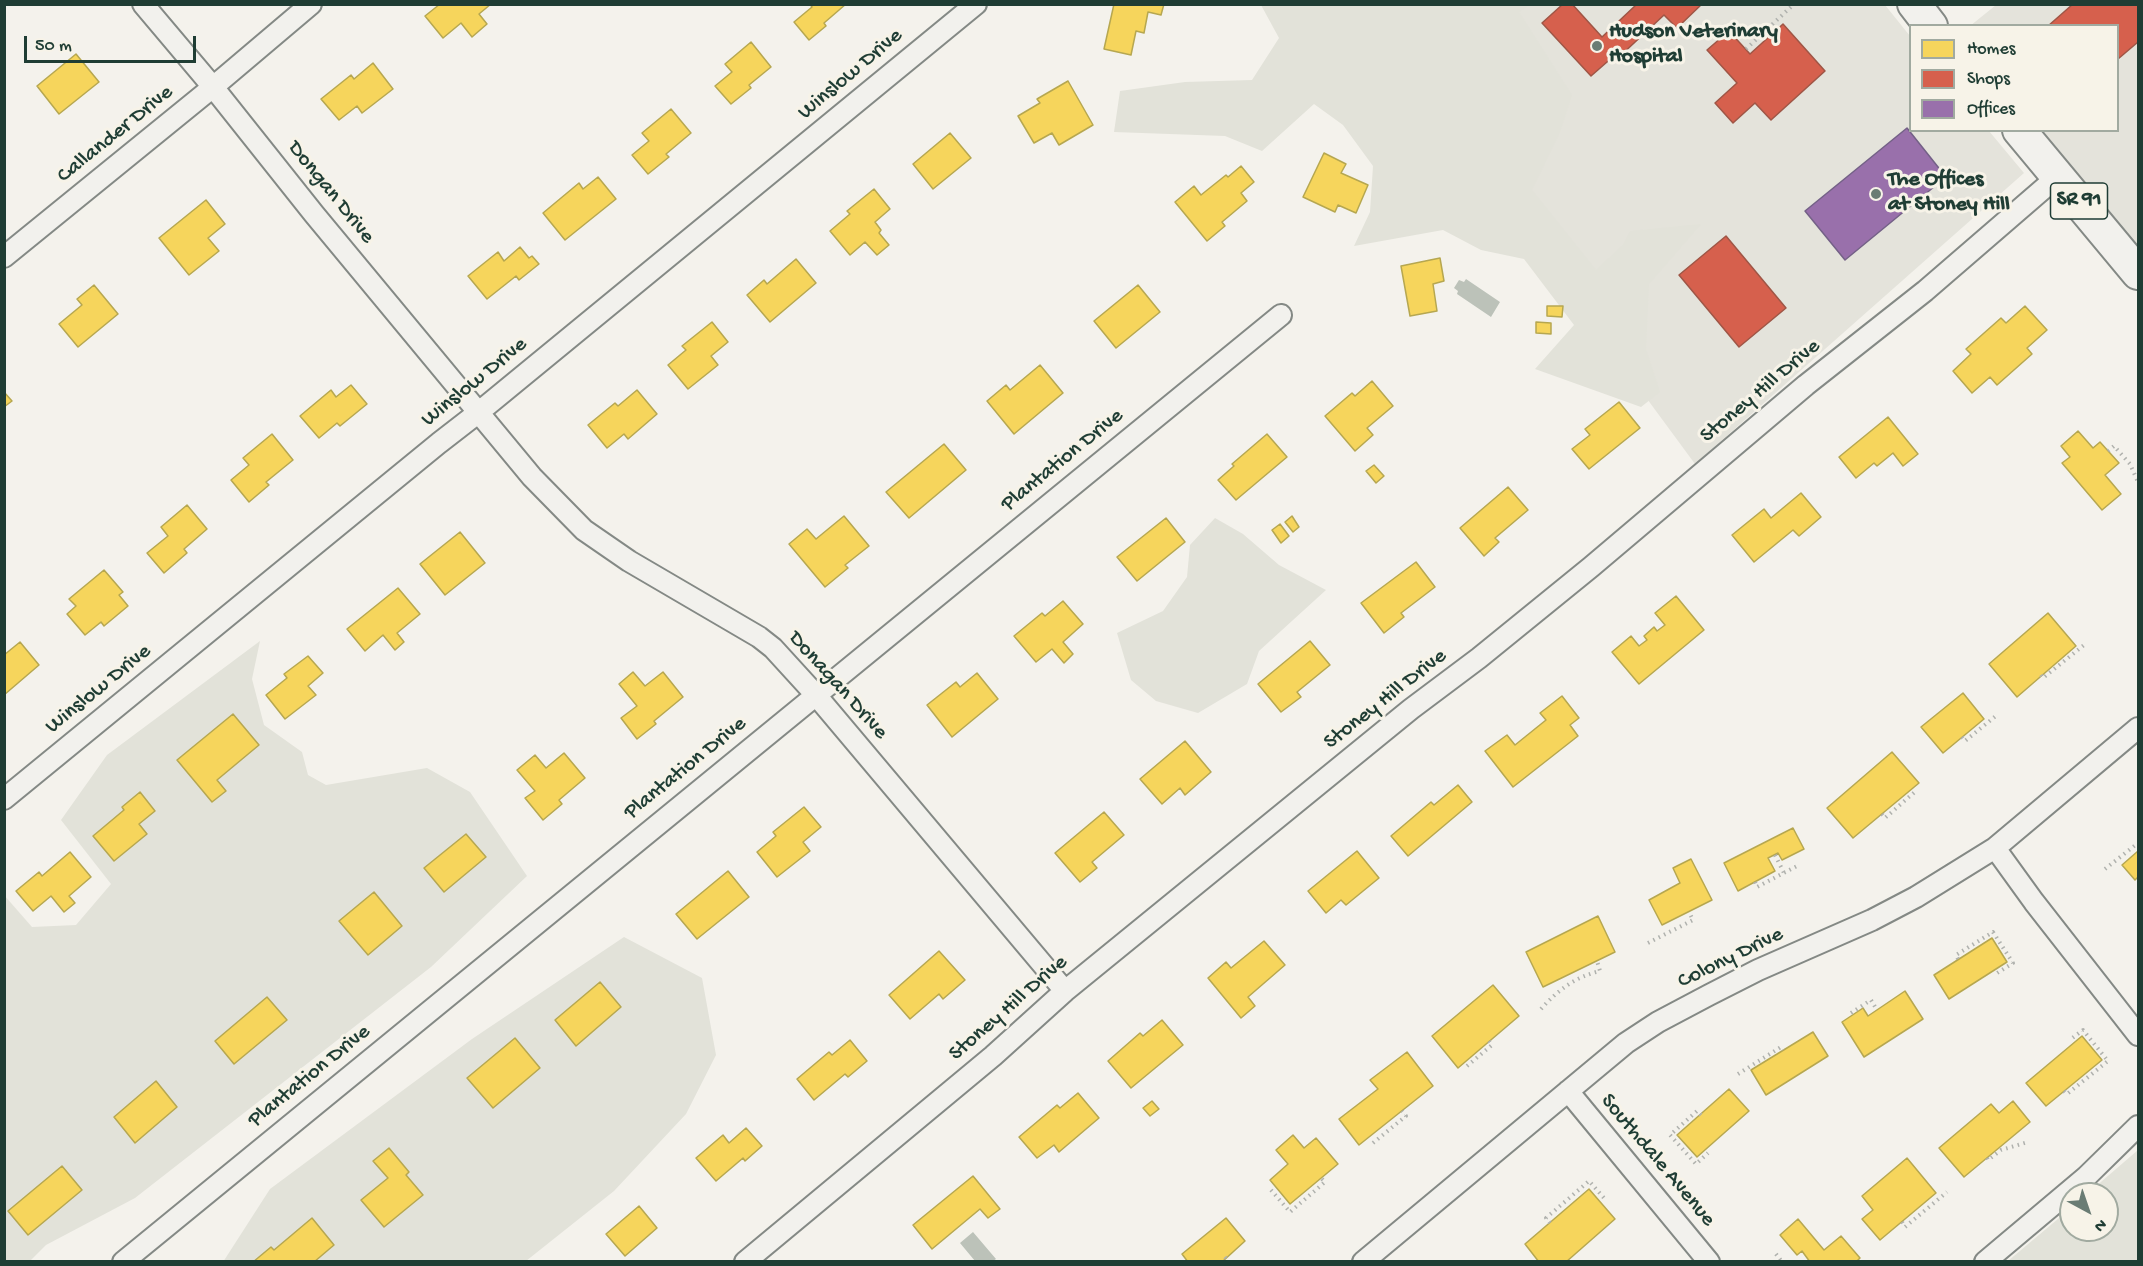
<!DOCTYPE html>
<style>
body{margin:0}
#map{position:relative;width:2143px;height:1266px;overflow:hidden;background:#f4f2ec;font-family:"Gochi Hand",sans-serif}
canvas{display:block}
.frame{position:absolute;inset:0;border:6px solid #1f3d34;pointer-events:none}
.legend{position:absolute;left:1909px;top:24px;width:210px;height:108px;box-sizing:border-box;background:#f7f3e8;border:2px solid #a1aaa0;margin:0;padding:8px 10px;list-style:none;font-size:18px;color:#1f3d34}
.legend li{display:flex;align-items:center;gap:12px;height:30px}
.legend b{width:30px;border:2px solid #a1aaa0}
.north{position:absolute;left:2059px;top:1182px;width:60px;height:60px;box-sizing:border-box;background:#f7f3e8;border:2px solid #a1aaa0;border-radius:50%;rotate:140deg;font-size:16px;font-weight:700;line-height:24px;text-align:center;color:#1f3d34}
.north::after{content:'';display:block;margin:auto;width:21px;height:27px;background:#6a7c74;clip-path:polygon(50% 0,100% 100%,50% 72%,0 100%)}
.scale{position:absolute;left:24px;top:36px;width:172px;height:27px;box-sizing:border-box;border:3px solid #1f3d34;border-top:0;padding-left:8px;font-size:18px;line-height:21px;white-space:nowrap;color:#1f3d34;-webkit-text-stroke:4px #f7f3e8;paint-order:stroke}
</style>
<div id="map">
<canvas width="2143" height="1266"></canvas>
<div class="frame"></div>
<ul class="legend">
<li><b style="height:16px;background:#f6d55c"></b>Homes</li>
<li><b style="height:16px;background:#d6604d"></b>Shops</li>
<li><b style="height:16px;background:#9970ab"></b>Offices</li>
</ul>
<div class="north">N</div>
<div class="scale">50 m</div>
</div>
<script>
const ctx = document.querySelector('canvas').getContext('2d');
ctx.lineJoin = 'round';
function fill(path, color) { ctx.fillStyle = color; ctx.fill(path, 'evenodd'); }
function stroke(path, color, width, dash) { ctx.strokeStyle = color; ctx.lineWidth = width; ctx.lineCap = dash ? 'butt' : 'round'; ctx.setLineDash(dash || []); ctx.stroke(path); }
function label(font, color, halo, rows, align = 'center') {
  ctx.font = font + ' "Gochi Hand",sans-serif'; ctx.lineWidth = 6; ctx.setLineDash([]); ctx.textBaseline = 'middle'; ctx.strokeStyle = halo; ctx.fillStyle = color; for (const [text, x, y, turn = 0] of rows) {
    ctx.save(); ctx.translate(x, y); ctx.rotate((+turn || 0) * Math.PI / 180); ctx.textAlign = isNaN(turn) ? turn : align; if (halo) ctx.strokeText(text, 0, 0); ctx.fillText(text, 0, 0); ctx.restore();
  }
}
fill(new Path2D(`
 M1451 5H1885L1910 36V130L1989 131 2024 173 1695 464 1483 176Z
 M1996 5H2138V257L2030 131 2118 130V26H1970Z`), '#e4e3db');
fill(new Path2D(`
 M1261 5H1530L1519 12 1572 95 1560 132 1532 190 1596 270 1623 245 1630 231 1701 224 1649 284 1646 349 1660 392 1641 407 1535 369 1574 325 1524 259 1481 250 1443 230 1354 246 1370 212 1373 166 1343 125 1314 104 1262 151 1225 136 1114 132 1120 91 1185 82 1252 80 1279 38Z
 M1215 518 1243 534 1279 565 1326 590 1259 651 1247 684 1198 713 1156 701 1131 680 1117 633 1163 611 1187 577 1190 545Z
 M260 641 252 679 264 725 302 752 308 775 326 785 427 768 470 792 527 876 431 967 135 1198 46 1245 29 1262 5 1261 4 895 32 927 76 925 111 884 61 820 107 755Z
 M624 937 702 978 716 1055 686 1114 614 1191 526 1261 223 1262 270 1189 472 1039Z
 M2138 1150V1261H2008L2071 1208V1230H2107V1194H2087Z`), '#e2e2d9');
fill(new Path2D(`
 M1466 279 1500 302 1491 317 1457 294 1458 291 1454 288 1459 280 1464 282Z
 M973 1232 996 1259 993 1261H975L960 1243Z`), '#bcc2b9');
const homes = new Path2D(`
 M440 4H491L479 14 487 24 472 37 461 23 443 38 425 16Z
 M810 4H846L824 23 826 26 809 40 794 22 812 7Z
 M1114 4H1164L1161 15 1148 12 1144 33 1136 31 1131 55 1104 49Z
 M751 42 771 67 749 85 751 88 731 104 715 86 732 72 725 64Z
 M76 54 99 82 59 114 37 86Z
 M373 63 393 89 362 113 357 106 339 120 321 99 351 75 354 79Z
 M1068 81 1093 125 1059 145 1052 133 1034 143 1018 116 1040 103 1037 99Z
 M671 109 691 133 666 154 669 157 648 174 632 155 649 141 642 133Z
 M950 133 971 158 933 189 913 164Z
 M1324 153 1346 164 1341 173 1368 185 1356 213 1338 205 1335 212 1303 197Z
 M1241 166 1254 182 1241 193 1247 201 1222 222 1225 226 1207 241 1175 202 1194 186 1201 195 1226 175 1228 177Z
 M598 177 616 199 565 240 543 213 579 183 583 189Z
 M874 189 890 209 875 222 881 230 879 233 889 245 877 255 865 242 850 255 830 231 850 214 847 211Z
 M206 200 225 224 208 238 219 251 189 275 159 238Z
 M520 247 529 258 532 256 539 264 519 280 516 276 487 299 468 276 498 252 504 261Z
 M1440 258 1444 281 1433 284 1437 311 1410 316 1401 266Z
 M796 259 816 283 770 322 747 295 764 280 767 284Z
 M94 285 118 314 78 347 59 324 82 305 77 299Z
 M1138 285 1160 312 1116 348 1094 321Z
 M1547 306H1563L1562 317 1547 316Z
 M2025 306 2047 330 2027 348 2032 354 1997 385 1990 377 1972 393 1953 371 1971 354 1966 349 2001 318 2006 323Z
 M712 322 728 342 711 356 718 365 688 389 668 365 686 350 682 346Z
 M1536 322 1551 323V334L1536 333Z
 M1040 365 1063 393 1014 434 987 401 1006 385 1010 390Z
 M1372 381 1393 406 1367 428 1373 435 1355 451 1325 416 1352 393 1355 396Z
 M351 385 367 404 340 426 337 423 319 438 300 416 331 390 336 397Z
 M637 390 657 414 628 439 624 434 607 448 588 425 615 403 618 406Z
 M4 392 12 401 4 407Z
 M1619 402 1640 428 1589 469 1572 449 1590 435 1585 429Z
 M1888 417 1918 454 1903 466 1893 453 1877 466 1874 463 1856 478 1839 457Z
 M2078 431 2093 448 2100 442 2119 463 2105 475 2121 494 2102 510 2062 463 2070 457 2061 446Z
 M272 434 293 460 266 482 269 485 249 502 231 480 249 465 243 458Z
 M1267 434 1287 457 1236 500 1218 480 1234 466 1232 464Z
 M944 444 966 470 909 518 886 492Z
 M1374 465 1384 476 1376 483 1366 471Z
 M1508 487 1528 510 1495 538 1499 542 1484 556 1460 528Z
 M1801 493 1821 517 1799 536 1793 530 1754 562 1732 535 1764 509 1771 518Z
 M187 505 207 529 184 549 187 553 164 573 147 553 168 536 161 527Z
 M844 516 869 546 845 565 848 568 825 587 789 544 807 529 816 539Z
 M1292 516 1299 527 1293 532 1285 522Z
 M1166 518 1185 542 1137 581 1117 557Z
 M1280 524 1289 536 1281 543 1272 530Z
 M460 532 485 563 445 595 420 564Z
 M1416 562 1435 587 1401 613 1404 617 1384 633 1361 603Z
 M104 570 123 592 119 595 128 606 104 626 101 622 85 635 67 614 76 606 69 599Z
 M398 588 420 614 397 633 404 642 395 650 383 635 365 651 347 629Z
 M1676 596 1704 630 1639 684 1612 652 1631 636 1639 646 1647 640 1644 636 1654 627 1657 631 1665 625 1655 613Z
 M1063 601 1083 624 1063 642 1073 654 1064 663 1052 649 1036 662 1014 636 1042 613 1045 616Z
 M2048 613 2076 646 2017 697 1989 664Z
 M1310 641 1330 665 1297 692 1301 697 1281 712 1258 684Z
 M20 642 39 665 4 695V655Z
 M308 656 323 673 308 686 316 695 285 719 266 695 287 678 284 674Z
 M633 672 645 686 663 672 683 697 654 721 656 724 637 739 621 718 637 706 619 684Z
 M977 673 998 699 952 737 927 705 956 682 960 687Z
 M1963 693 1984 719 1943 753 1921 727Z
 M1562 696 1579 718 1570 725 1578 736 1513 787 1485 751 1507 735 1515 745 1546 720 1540 713Z
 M233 714 259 745 217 780 226 791 212 802 177 760Z
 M1185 741 1211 772 1185 795 1180 788 1162 804 1140 779Z
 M1892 752 1919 783 1853 838 1827 808Z
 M564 753 585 778 559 800 562 804 543 820 525 798 535 791 517 770 535 755 546 768Z
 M1458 785 1472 802 1408 856 1391 836 1431 802 1434 805Z
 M140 792 155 811 139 824 147 834 114 861 93 836 124 810 122 807Z
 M804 807 821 827 803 842 810 851 777 877 757 852 776 836 773 832Z
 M1104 812 1124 835 1092 862 1097 868 1080 882 1055 853Z
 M1793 828 1804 849 1782 860 1778 853 1768 858 1775 871 1738 891 1724 863Z
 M466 834 486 857 444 892 424 868Z
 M1357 851 1379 878 1346 905 1341 900 1326 913 1308 891Z
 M2138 851V877L2135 880 2122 865Z
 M70 852 91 877 69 896 75 903 64 912 51 896 33 911 16 891 39 872 42 876Z
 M1691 859 1712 900 1662 925 1649 900 1680 883 1673 868Z
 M728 871 749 897 697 939 676 914Z
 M374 892 402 926 368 955 339 921Z
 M1598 916 1615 952 1543 987 1526 952Z
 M1992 938 2007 962 1949 999 1934 975Z
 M1264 941 1285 965 1248 997 1255 1006 1241 1018 1208 978 1226 962 1231 968Z
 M939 951 965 980 943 999 939 994 910 1019 889 995Z
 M600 982 621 1007 576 1046 555 1020Z
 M1493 985 1519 1016 1458 1068 1432 1036Z
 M1905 991 1923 1019 1864 1057 1842 1022 1863 1008 1868 1016Z
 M267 997 287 1020 234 1064 215 1041Z
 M1162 1020 1183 1045 1131 1088 1108 1061 1140 1033 1143 1036Z
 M1813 1032 1828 1056 1766 1095 1751 1070Z
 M2082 1036 2102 1060 2046 1106 2026 1083Z
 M515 1038 540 1068 493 1108 467 1078Z
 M850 1040 867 1061 848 1077 845 1074 814 1100 797 1079 829 1052 832 1055Z
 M1407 1052 1433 1086 1359 1145 1339 1119 1378 1089 1370 1080Z
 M156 1081 177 1107 135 1143 114 1117Z
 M1729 1089 1749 1111 1697 1157 1677 1135Z
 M1078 1093 1099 1118 1059 1152 1054 1145 1037 1158 1019 1137 1057 1105 1060 1108Z
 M1152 1101 1159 1109 1150 1116 1143 1108Z
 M2013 1101 2030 1122 1964 1177 1939 1148 1991 1104 1999 1113Z
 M746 1128 762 1146 745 1161 743 1158 716 1181 696 1158 723 1135 729 1143Z
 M1293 1135 1304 1148 1316 1138 1338 1164 1290 1204 1270 1180 1288 1164 1276 1150Z
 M389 1148 409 1172 406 1175 423 1195 384 1227 361 1200 388 1178 373 1161Z
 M1907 1158 1936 1193 1880 1240 1862 1219 1873 1210 1862 1196Z
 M62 1166 82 1190 28 1235 8 1211Z
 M973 1176 1000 1209 988 1218 980 1209 932 1249 913 1225Z
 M1589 1189 1615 1219 1566 1262H1539L1525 1244Z
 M639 1206 657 1228 625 1256 606 1234Z
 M312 1218 334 1245 314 1262H253L271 1247 274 1250Z
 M1226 1218 1245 1241 1222 1262H1188L1182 1254Z
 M1798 1219 1824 1250 1841 1236 1860 1258 1856 1262H1810L1802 1251 1797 1255 1780 1235Z`);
fill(homes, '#f6d55c');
stroke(homes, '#b6a750', 1.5);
const shops = new Path2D(`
 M1563 4H1572L1602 37 1637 4H1702L1677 28 1664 15 1618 58 1615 55 1591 76 1542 23Z
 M2073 4H2138V42L2118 59V26H2048Z
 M1783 24 1825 71 1771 120 1755 103 1733 123 1715 103 1737 83 1707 50 1729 31 1750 54Z
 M1726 236 1786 308 1739 347 1679 275Z`);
fill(shops, '#d6604d');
stroke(shops, '#9f5646', 1.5);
const offices = new Path2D(`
 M1907 128 1946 177 1845 260 1805 211Z`);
fill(offices, '#9970ab');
stroke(offices, '#746187', 1.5);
const street = new Path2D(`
 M143 4 213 87 314 214 532 477 584 530 629 561 759 637 773 648 815 694 1065 991
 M4 257 213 87 311 4
 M4 799 439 443 479 412 976 4
 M1995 848 2034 902 2138 1035
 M1568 1091 1709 1262
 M123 1262 1281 315
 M745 1262 993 1056 1065 991 1411 709 1479 658 1591 567 1806 385 1925 291 2057 177
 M1363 1262 1626 1043 1658 1022 1709 995 1758 970 1872 920 1916 897 1995 848 2138 728
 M1985 1262 2086 1177 2138 1126`);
const primary = new Path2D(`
 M1914 4 1931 26
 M2019 130 2138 273`);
stroke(street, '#848985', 24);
stroke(primary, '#848985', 36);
stroke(new Path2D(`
 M1746 49 1794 4
 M2108 451 2114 446 2130 464 2138 482
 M2041 675 2043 678 2084 645
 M1962 737 1965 741 1997 715
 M1882 814 1885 818 1917 790
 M1775 855 1784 873
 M2105 869 2138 843
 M1755 882 1757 887 1799 865
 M1648 943 1693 920 1689 912
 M1958 959 1956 955 1993 932 2013 963 1994 975
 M1541 1009C1558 990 1575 977 1600 971L1597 961
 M1851 1013 1871 1000 1877 1010
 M1467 1066 1492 1045 1489 1041
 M1738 1074 1781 1047 1783 1050
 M2064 1091 2067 1094 2108 1061 2083 1030 2071 1039
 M1701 1115 1697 1111 1670 1135 1696 1164 1708 1153
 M1373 1143 1406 1116 1402 1111
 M1987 1158 1988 1160 2001 1150 2028 1142
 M1271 1190 1290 1212 1325 1182 1321 1178
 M1902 1222 1905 1227 1947 1192
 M1550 1223 1546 1218 1589 1181 1604 1198
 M1776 1254 1782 1262
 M1225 1257 1229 1262`), '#b0b2ae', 4, [1.5, 4.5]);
stroke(street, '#f2f1ed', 20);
stroke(primary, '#f2f1ed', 32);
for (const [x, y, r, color] of [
 [1597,46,6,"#6a7c74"],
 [1876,194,6,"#6a7c74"]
]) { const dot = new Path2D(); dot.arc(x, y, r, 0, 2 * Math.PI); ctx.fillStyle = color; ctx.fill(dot); stroke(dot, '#f7f3e8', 2); }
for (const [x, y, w] of [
 [2079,201,57]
]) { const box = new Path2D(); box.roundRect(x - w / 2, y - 18, w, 36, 4.5); ctx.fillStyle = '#f7f3e8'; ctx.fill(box); stroke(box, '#1f3d34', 1.5); }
label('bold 21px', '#1f3d34', null, [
 ["SR 91",2079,201]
]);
label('bold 22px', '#1f3d34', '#f7f3e8', [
 ["Hudson Veterinary",1609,33],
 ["Hospital",1609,58],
 ["The Offices",1888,181],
 ["at Stoney Hill",1888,206]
], 'left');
label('22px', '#1f3d34', '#f7f3e8', [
 ["Winslow Drive",851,75,-40],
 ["Callander Drive",116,135,-39],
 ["Dongan Drive",330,193,51],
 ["Winslow Drive",475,383,-39],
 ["Stoney Hill Drive",1761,392,-40],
 ["Plantation Drive",1063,461,-39],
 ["Donagan Drive",837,686,48],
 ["Winslow Drive",99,690,-39],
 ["Stoney Hill Drive",1386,700,-38],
 ["Plantation Drive",686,769,-39],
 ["Colony Drive",1731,959,-26],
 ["Stoney Hill Drive",1009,1009,-41],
 ["Plantation Drive",310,1077,-39],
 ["Southdale Avenue",1657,1161,50]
]);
</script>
